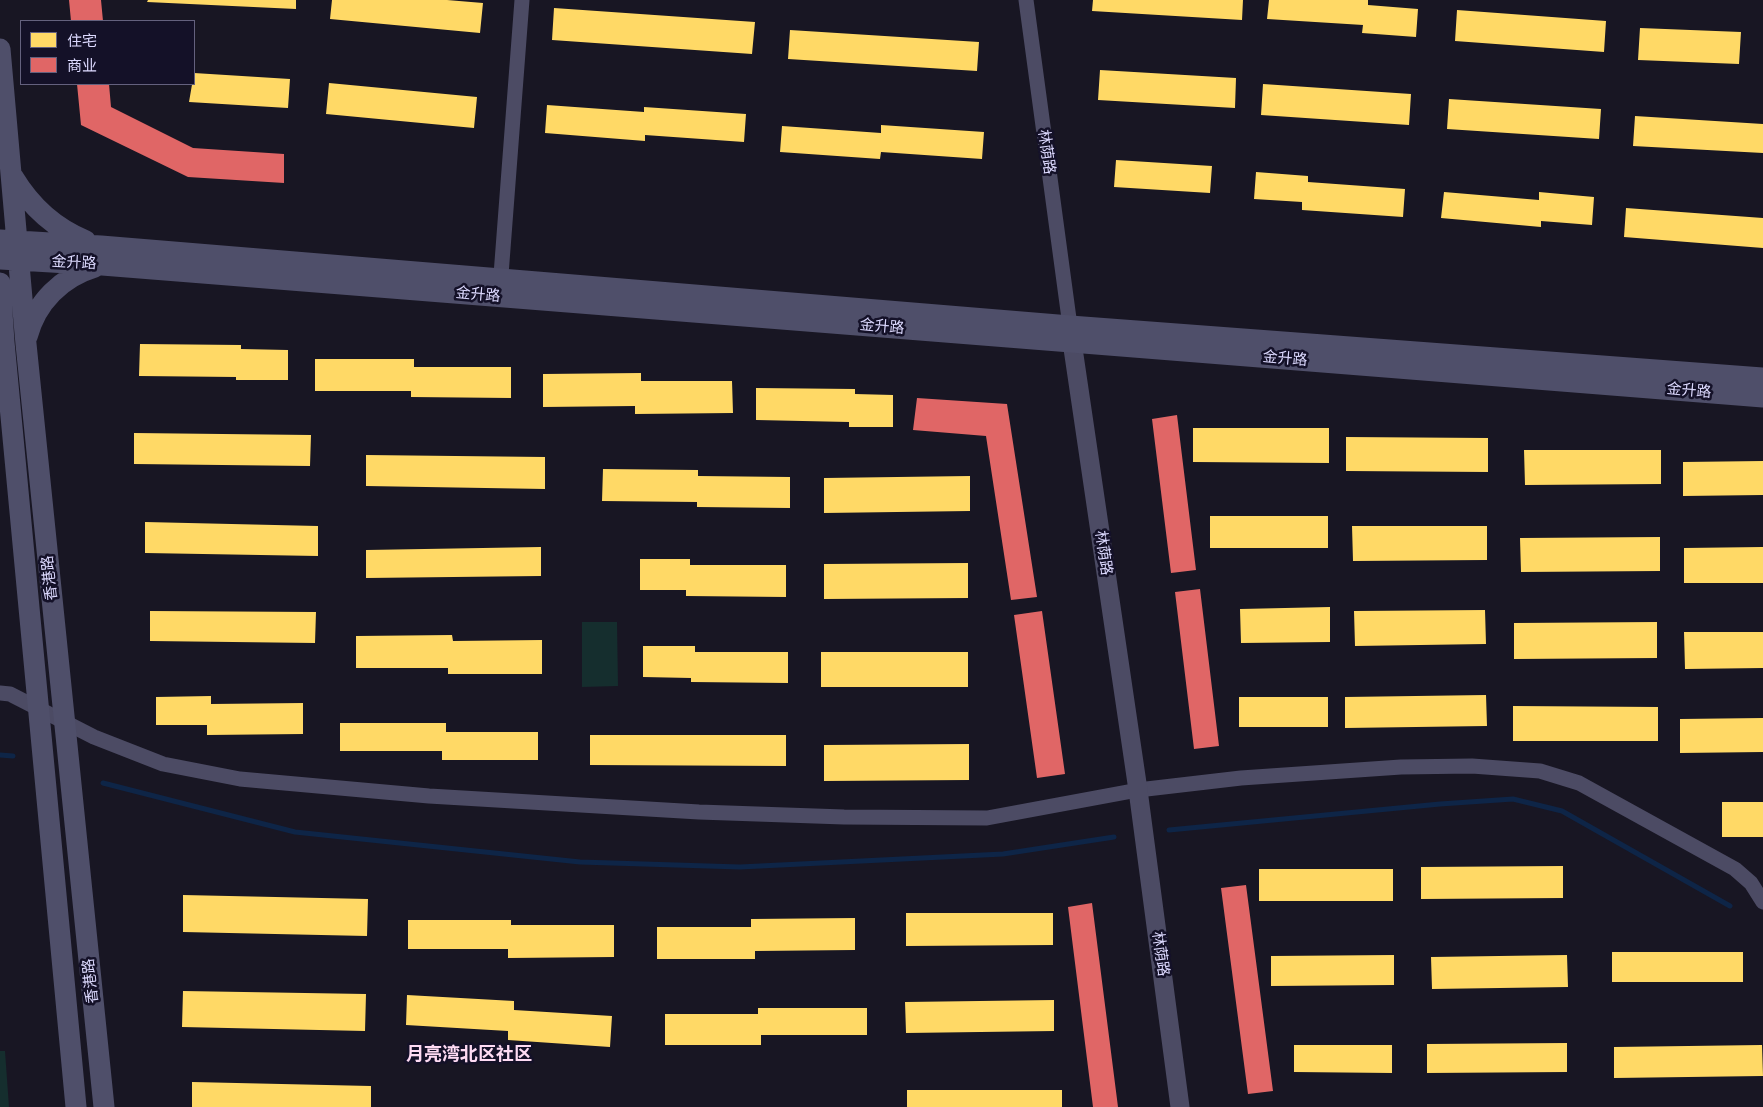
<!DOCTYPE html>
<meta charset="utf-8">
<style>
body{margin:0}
#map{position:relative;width:1763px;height:1107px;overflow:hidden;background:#181623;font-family:"Fira Sans Condensed","Noto Sans SC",sans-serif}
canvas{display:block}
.legend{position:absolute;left:20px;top:20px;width:175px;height:65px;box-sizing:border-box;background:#141128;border:1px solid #64617e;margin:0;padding:6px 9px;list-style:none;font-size:15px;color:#dcd9fe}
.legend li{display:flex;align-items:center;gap:10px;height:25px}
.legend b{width:25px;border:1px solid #64617e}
</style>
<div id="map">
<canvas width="1763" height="1107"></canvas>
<ul class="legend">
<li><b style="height:14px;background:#ffd966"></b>住宅</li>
<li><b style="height:14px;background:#e06666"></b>商业</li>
</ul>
</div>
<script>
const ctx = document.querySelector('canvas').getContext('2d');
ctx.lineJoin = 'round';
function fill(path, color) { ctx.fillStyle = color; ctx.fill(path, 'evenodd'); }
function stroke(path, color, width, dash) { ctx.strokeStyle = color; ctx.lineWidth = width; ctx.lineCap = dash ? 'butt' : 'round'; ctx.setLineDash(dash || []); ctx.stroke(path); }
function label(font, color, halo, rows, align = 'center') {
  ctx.font = font + ' "Fira Sans Condensed","Noto Sans SC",sans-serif'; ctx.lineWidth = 5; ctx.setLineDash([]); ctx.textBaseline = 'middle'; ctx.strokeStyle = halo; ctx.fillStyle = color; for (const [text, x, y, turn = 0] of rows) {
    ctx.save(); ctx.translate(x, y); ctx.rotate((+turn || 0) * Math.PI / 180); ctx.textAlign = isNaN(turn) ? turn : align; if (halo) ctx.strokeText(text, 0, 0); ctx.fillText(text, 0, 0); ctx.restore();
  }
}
fill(new Path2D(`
 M582 622H617L618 686 582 687Z
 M0 1051H5L9 1107H0Z`), '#152e2e');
fill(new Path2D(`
 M148 0H296V9L147 2Z
 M332 0H447L483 3 480 33 330 19Z
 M1093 0H1243L1242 20 1092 11Z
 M1269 0H1368V5L1418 9 1416 37 1362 33 1363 25 1267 19Z
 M554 8 755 22 752 54 552 40Z
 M1457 10 1606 21 1604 52 1455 41Z
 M1640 28 1741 32 1739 64 1638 60Z
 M790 30 979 42 977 71 788 59Z
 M1100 70 1236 78 1235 108 1098 100Z
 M194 73 290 79 288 108 189 102Z
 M329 83 477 97 474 128 326 114Z
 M1263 84 1411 94 1409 125 1261 115Z
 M1449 99 1601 109 1599 139 1447 129Z
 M547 105 644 112V107L746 114 744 142 645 135V141L545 133Z
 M1635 116 1763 124V153L1633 146Z
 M881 125 984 132 982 159 881 152 880 159 780 152 782 126 881 133Z
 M1116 160 1212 166 1210 193 1114 187Z
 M1256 172 1308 176V182L1405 189 1403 217 1302 210V202L1254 199Z
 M1444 192 1539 200V192L1594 197 1592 225 1541 221V227L1441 218Z
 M1626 208 1763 218V248L1624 237Z
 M140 344 241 345V349L288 350V380H236V377L139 376Z
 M315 359H414V367H511V398L411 397V391H315Z
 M641 373V381H732L733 413 635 414V406L543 407V374Z
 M756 388 855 389V394L893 395V427H849V422L756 420Z
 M1193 428H1329V463L1193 462Z
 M134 433 311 435 310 466 134 464Z
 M1346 437 1488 438V472L1346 471Z
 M1524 450H1661V484L1525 485Z
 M366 455 545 457V489L366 486Z
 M1763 461V495L1683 496V462Z
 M603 469 698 470V476L790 477V508L697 507V502L602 501Z
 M970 476V511L824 513V478Z
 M1210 516H1328V548H1210Z
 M145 522 318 526V556L145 553Z
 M1352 526H1487V560L1353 561Z
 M1660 537V571L1521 572 1520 538Z
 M541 547V576L366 578V550Z
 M1763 547V583H1684V548Z
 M640 559H690V565H786V597L686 596V590H640Z
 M968 563V598L824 599V564Z
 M1330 607V642L1241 643 1240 609Z
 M1485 610 1486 644 1355 646 1354 611Z
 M150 611 316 612 315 643 150 641Z
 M1657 622V658L1514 659V623Z
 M1684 632H1763V668L1685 669Z
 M452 635 453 641 542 640V674H448V668H356V636Z
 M643 646H695V652H788V683L691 682V678L643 677Z
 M821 652H968V687H821Z
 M1486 695 1487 726 1345 728V697Z
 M211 696V704L303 703V734L207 735V725H156V697Z
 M1239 697H1328V727H1239Z
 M1513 706 1658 707V741H1513Z
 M1763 718V752L1680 753V719Z
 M340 723H446V732H538V760H442V751H340Z
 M590 735H786V766L590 765Z
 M969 744V780L824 781V745Z
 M1722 802H1763V837H1722Z
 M1563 866V898L1421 899V867Z
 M1259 869H1393V901H1259Z
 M183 895 368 899 367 936 183 932Z
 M906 913H1053V945L906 946Z
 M855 918V950L755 951V959H657V927H751V919Z
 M408 920H511V925H614V957L508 958V949H408Z
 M1612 952H1743V982H1612Z
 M1394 955V985L1271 986V956Z
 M1567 955 1568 987 1432 989 1431 957Z
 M183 991 366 994 365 1031 182 1027Z
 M407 995 514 1001V1010L612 1016 610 1047 508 1040V1031L406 1025Z
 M1054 1000V1031L906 1033 905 1002Z
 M758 1008H867V1035H761V1045H665V1014H758Z
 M1567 1043V1072L1427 1073V1044Z
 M1294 1045H1392V1073L1294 1072Z
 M1762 1045 1763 1076 1614 1078V1047Z
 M192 1082 371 1086V1107H192Z
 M907 1090H1062V1107H907Z`), '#ffd966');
fill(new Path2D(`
 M69 0H101L103 21H71Z
 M77 84H109L111 107 193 148 284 154V183L188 177 81 125Z
 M917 398 1007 404 1037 597 1011 600 986 436 913 430Z
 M1177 415 1196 570 1171 573 1152 419Z
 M1200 589 1219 746 1194 749 1175 592Z
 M1042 611 1065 774 1037 778 1014 615Z
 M1246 885 1273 1091 1248 1094 1221 888Z
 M1092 903 1118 1107H1093L1068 907Z`), '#e06666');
stroke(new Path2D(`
 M0 755 13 756
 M103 783 295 832 580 862 740 867 1003 854 1114 837
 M1169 830 1440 804 1513 799 1562 811 1730 906`), '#0e2547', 5);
stroke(new Path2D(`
 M1026 0 1070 326
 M500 288 522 0
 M0 693 10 694 94 737 163 764 240 779 429 796 699 812 844 817 987 818 1138 790 1241 778 1401 767 1472 766 1540 771 1579 783 1735 869 1751 883 1763 902`), '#4c4b64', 15);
stroke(new Path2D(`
 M1070 328 1138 790 1180 1107`), '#4c4b64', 19);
stroke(new Path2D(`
 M0 49 26 344 104 1107
 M13 177C31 207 54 228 86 241
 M0 240 101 246 1070 326 1763 378
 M0 259 102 265 1763 397
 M0 283 4 342 76 1107
 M27 337C36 302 62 277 95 267`), '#4f4f6a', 21);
label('15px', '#dcd9fe', '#141128', [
 ["林荫路",1046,152,82],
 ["金升路",74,263,3],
 ["金升路",478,295,5],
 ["金升路",882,327,5],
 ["金升路",1285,359,5],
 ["金升路",1689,391,5],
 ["林荫路",1103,553,82],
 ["香港路",50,578,-96],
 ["林荫路",1160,954,82],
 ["香港路",91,981,-96]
]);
label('bold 18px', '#fedbf3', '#141128', [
 ["月亮湾北区社区",469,1055]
]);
</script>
